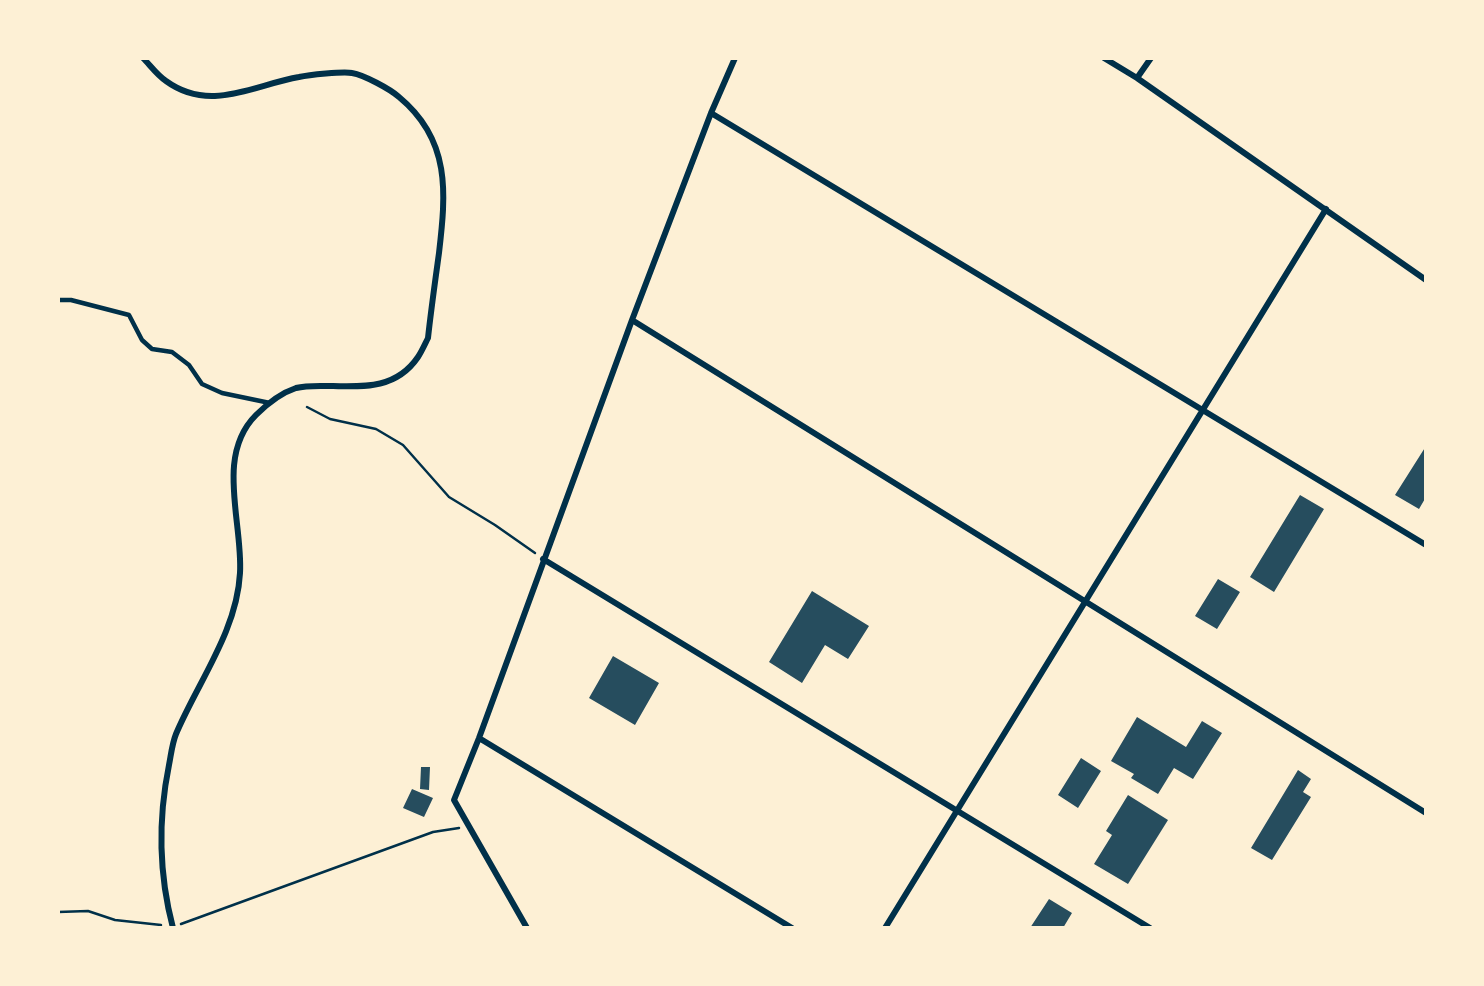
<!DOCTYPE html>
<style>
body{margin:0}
#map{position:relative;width:1484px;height:986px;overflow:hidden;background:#fdf0d5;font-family:"Golos Text",sans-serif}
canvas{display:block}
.frame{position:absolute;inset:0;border:60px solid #fdf0d5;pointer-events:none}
</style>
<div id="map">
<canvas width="1484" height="986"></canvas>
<div class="frame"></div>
</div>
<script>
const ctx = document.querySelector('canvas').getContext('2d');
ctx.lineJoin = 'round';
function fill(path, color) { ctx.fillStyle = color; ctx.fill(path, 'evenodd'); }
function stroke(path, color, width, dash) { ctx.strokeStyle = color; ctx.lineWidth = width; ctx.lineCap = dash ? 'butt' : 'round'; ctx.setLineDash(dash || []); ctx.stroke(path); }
fill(new Path2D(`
 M1426 446V497L1419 509 1395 495Z
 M1300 495 1324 509 1274 592 1250 577Z
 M1218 579 1240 592 1217 629 1195 616Z
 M812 591 869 626 848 659 825 645 802 683 769 662Z
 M613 656 659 683 635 725 589 698Z
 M1137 717 1186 747 1202 721 1222 733 1193 779 1174 768 1158 794 1131 778 1134 774 1111 761Z
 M1081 758 1101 771 1078 808 1058 795Z
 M421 767H430L429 790 420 789Z
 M1298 770 1311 779 1303 792 1311 797 1272 860 1251 848Z
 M412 789 433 798 424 817 403 808Z
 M1128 795 1168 820 1128 884 1094 864 1112 835 1106 831Z
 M1049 899 1072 913 1063 928H1030Z`), '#264d5e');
stroke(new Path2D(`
 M307 407 330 419 376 429 403 445 449 497 495 525 535 553
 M58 912 88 911 115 920 161 925
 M181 924 433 832 459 828`), '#003049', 2.5);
stroke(new Path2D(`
 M58 300H71L129 315 142 340 152 349 172 352 189 365 202 384 222 393 270 403`), '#003049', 4.5);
stroke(new Path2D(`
 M143 58C150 65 157 75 166 81 210 113 253 85 299 77 308 75 344 71 352 73 364 75 390 89 399 97 451 140 446 193 439 253 435 282 431 310 428 338 425 344 422 351 418 357 397 388 366 387 333 386 320 386 307 385 296 388 281 393 267 404 256 415 215 456 243 522 240 573 237 631 198 682 176 734 172 744 171 755 169 765 158 819 159 875 173 928
 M1104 58 1137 78 1426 280
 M1137 78 1151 58
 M711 113 1426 545
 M632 320 1426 813
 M543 559 1150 928
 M479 738 792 928
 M527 928 454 800 479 738 632 320 711 113 735 58
 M885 928 1326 209`), '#003049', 6);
</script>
